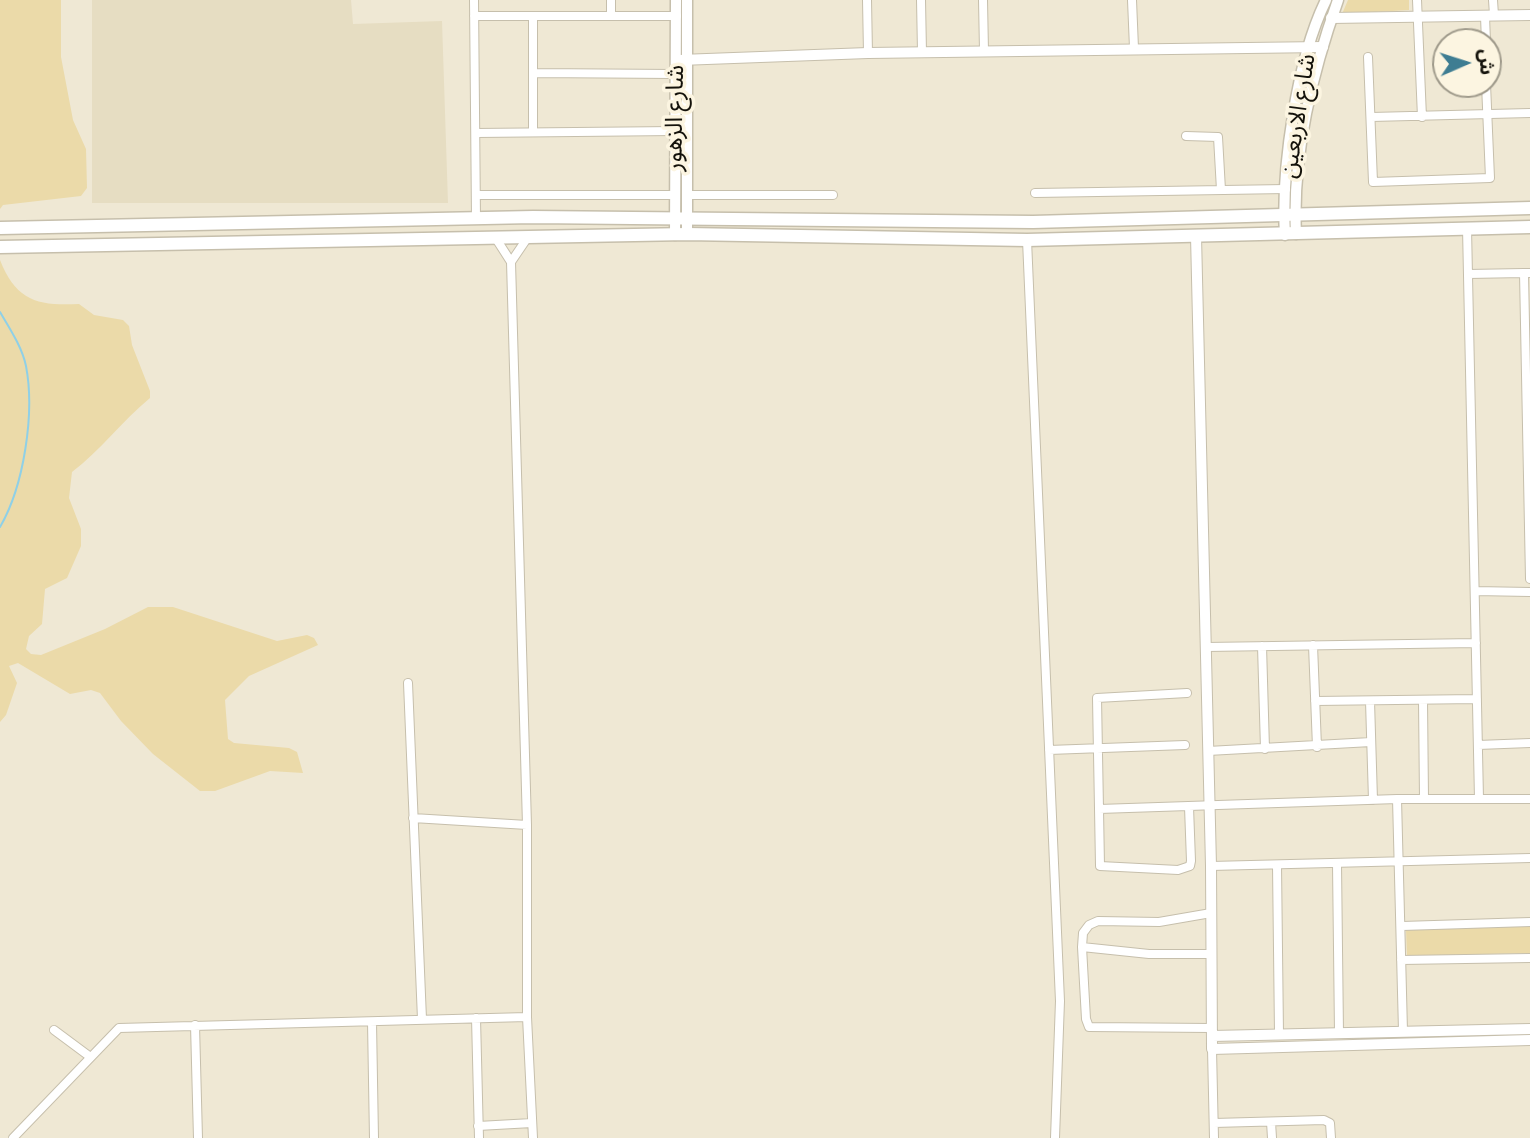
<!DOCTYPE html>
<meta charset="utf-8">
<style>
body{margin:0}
#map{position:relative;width:1530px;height:1138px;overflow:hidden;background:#efe8d4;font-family:Cabin,"Noto Sans Arabic",sans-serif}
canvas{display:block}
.north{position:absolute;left:1432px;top:28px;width:70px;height:70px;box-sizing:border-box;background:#fcf5e1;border:2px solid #9f9a8b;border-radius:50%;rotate:87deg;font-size:19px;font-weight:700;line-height:28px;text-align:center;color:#14120b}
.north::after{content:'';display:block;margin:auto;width:24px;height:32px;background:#3e7d92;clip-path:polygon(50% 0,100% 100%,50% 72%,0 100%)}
</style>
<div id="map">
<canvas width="1530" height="1138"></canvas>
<div class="north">ش</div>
</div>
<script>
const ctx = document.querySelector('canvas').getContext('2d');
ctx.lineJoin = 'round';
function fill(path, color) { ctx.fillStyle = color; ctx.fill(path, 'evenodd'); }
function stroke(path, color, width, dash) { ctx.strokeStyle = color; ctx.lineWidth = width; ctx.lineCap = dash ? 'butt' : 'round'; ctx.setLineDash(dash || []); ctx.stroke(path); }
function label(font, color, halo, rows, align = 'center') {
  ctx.font = font + ' Cabin,"Noto Sans Arabic",sans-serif'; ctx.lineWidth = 7; ctx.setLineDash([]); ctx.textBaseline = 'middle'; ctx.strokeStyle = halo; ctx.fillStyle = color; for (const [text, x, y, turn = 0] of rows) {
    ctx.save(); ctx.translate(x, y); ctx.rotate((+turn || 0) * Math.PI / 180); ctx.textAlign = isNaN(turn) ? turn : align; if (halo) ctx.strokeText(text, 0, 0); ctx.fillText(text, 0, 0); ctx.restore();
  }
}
fill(new Path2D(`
 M92 0H351L353 24 442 21 448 203H92Z`), '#e6ddc2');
fill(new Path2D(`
 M0 0H61V57L73 120 86 149 87 188 81 196 3 205 0 209Z
 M1348 0H1409V10L1342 14Z
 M0 260C16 301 38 306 79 304L94 315 123 320 129 326 132 345 150 391V398C122 421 100 451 72 472L69 498 81 529V546L67 578 45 589 42 624 29 636 26 649 31 654 41 655 105 629 148 607H173L277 641 307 635 314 638 318 645 249 676 225 700 228 739 234 743 289 748 297 752 303 773 270 771 215 791H200L153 754 121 721 100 693 91 690 70 694 18 663 9 666 17 683 6 715 0 722Z
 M1530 926V953L1407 956 1406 929Z`), '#ebdaa9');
stroke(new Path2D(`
 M0 312C10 329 22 347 26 366 35 413 24 486 0 527`), '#8fd0e7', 2);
const minor = new Path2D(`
 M474 0 476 218
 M611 0V16
 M867 0 868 53
 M921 0 922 52
 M983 0 984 51
 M1132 0 1134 48
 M1417 0 1422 117
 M1493 0 1494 15
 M474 16H677
 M1485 16 1486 42
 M1368 57 1373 182 1490 178 1486 84
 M533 73 675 74
 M1371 117 1530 113
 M533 131V16
 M476 133 675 131
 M1186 136 1218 137 1221 190
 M1035 193 1286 189
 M476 195H674
 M687 195H833
 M1467 228 1479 799
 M495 237 511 262
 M528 237 511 262 527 825V1017L533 1138
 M1027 240 1060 1001 1055 1138
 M1530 273H1524L1530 579
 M1468 274 1524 273
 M1475 591 1530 592
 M1313 645 1317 747
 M1262 646 1265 749
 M1206 647 1476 643
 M408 683 422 1019
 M1187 693 1097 698 1099 809 1397 799
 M1423 700 1424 799
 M1315 701 1477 699
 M1370 701 1373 800
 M1478 745 1530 743
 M1049 750 1185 745
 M1208 751 1371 742
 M1099 809 1100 866 1178 870 1190 866 1191 861 1189 807
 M413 818 527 825
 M1337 864 1339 1033
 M1277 865 1279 1034
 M1211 866 1530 858
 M1211 913 1159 922 1098 921 1089 925 1083 933 1082 947 1086 1019 1089 1027 1211 1028
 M1402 926 1530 922
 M1082 947 1149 954H1211
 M1401 960 1530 958
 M476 1018 479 1138
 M372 1022 374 1138
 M195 1025 198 1138
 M54 1030 89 1056
 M1403 1031 1397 799H1530
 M1212 1049 1214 1138
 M1271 1122 1272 1138
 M1214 1123 1324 1120 1330 1123 1331 1138
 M478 1126 532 1123
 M13 1138 119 1028 527 1017`);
const tertiary = new Path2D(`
 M1331 18 1530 15
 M680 60 868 53 1323 47
 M1196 236 1211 866 1212 1049 1530 1040
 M1212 1036 1530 1029`);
const secondary = new Path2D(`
 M687 0V234
 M1296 234C1292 156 1312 73 1338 0
 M675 235 676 0
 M1285 235C1281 169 1297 59 1326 0`);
const primary = new Path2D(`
 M0 228 533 217 1033 222 1530 208
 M0 247 687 234 1027 240 1530 227`);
stroke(minor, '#c6bfac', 10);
stroke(tertiary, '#c6bfac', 12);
stroke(secondary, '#c6bfac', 13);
stroke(primary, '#c6bfac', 15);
stroke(minor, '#fff', 8);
stroke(tertiary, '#fff', 10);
stroke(secondary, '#fff', 10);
stroke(primary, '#fff', 12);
label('24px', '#14120b', '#fcf5e1', [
 ["شارع الاربعين",1298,116,-81],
 ["شارع الزهور",675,118,-89]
]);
</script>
